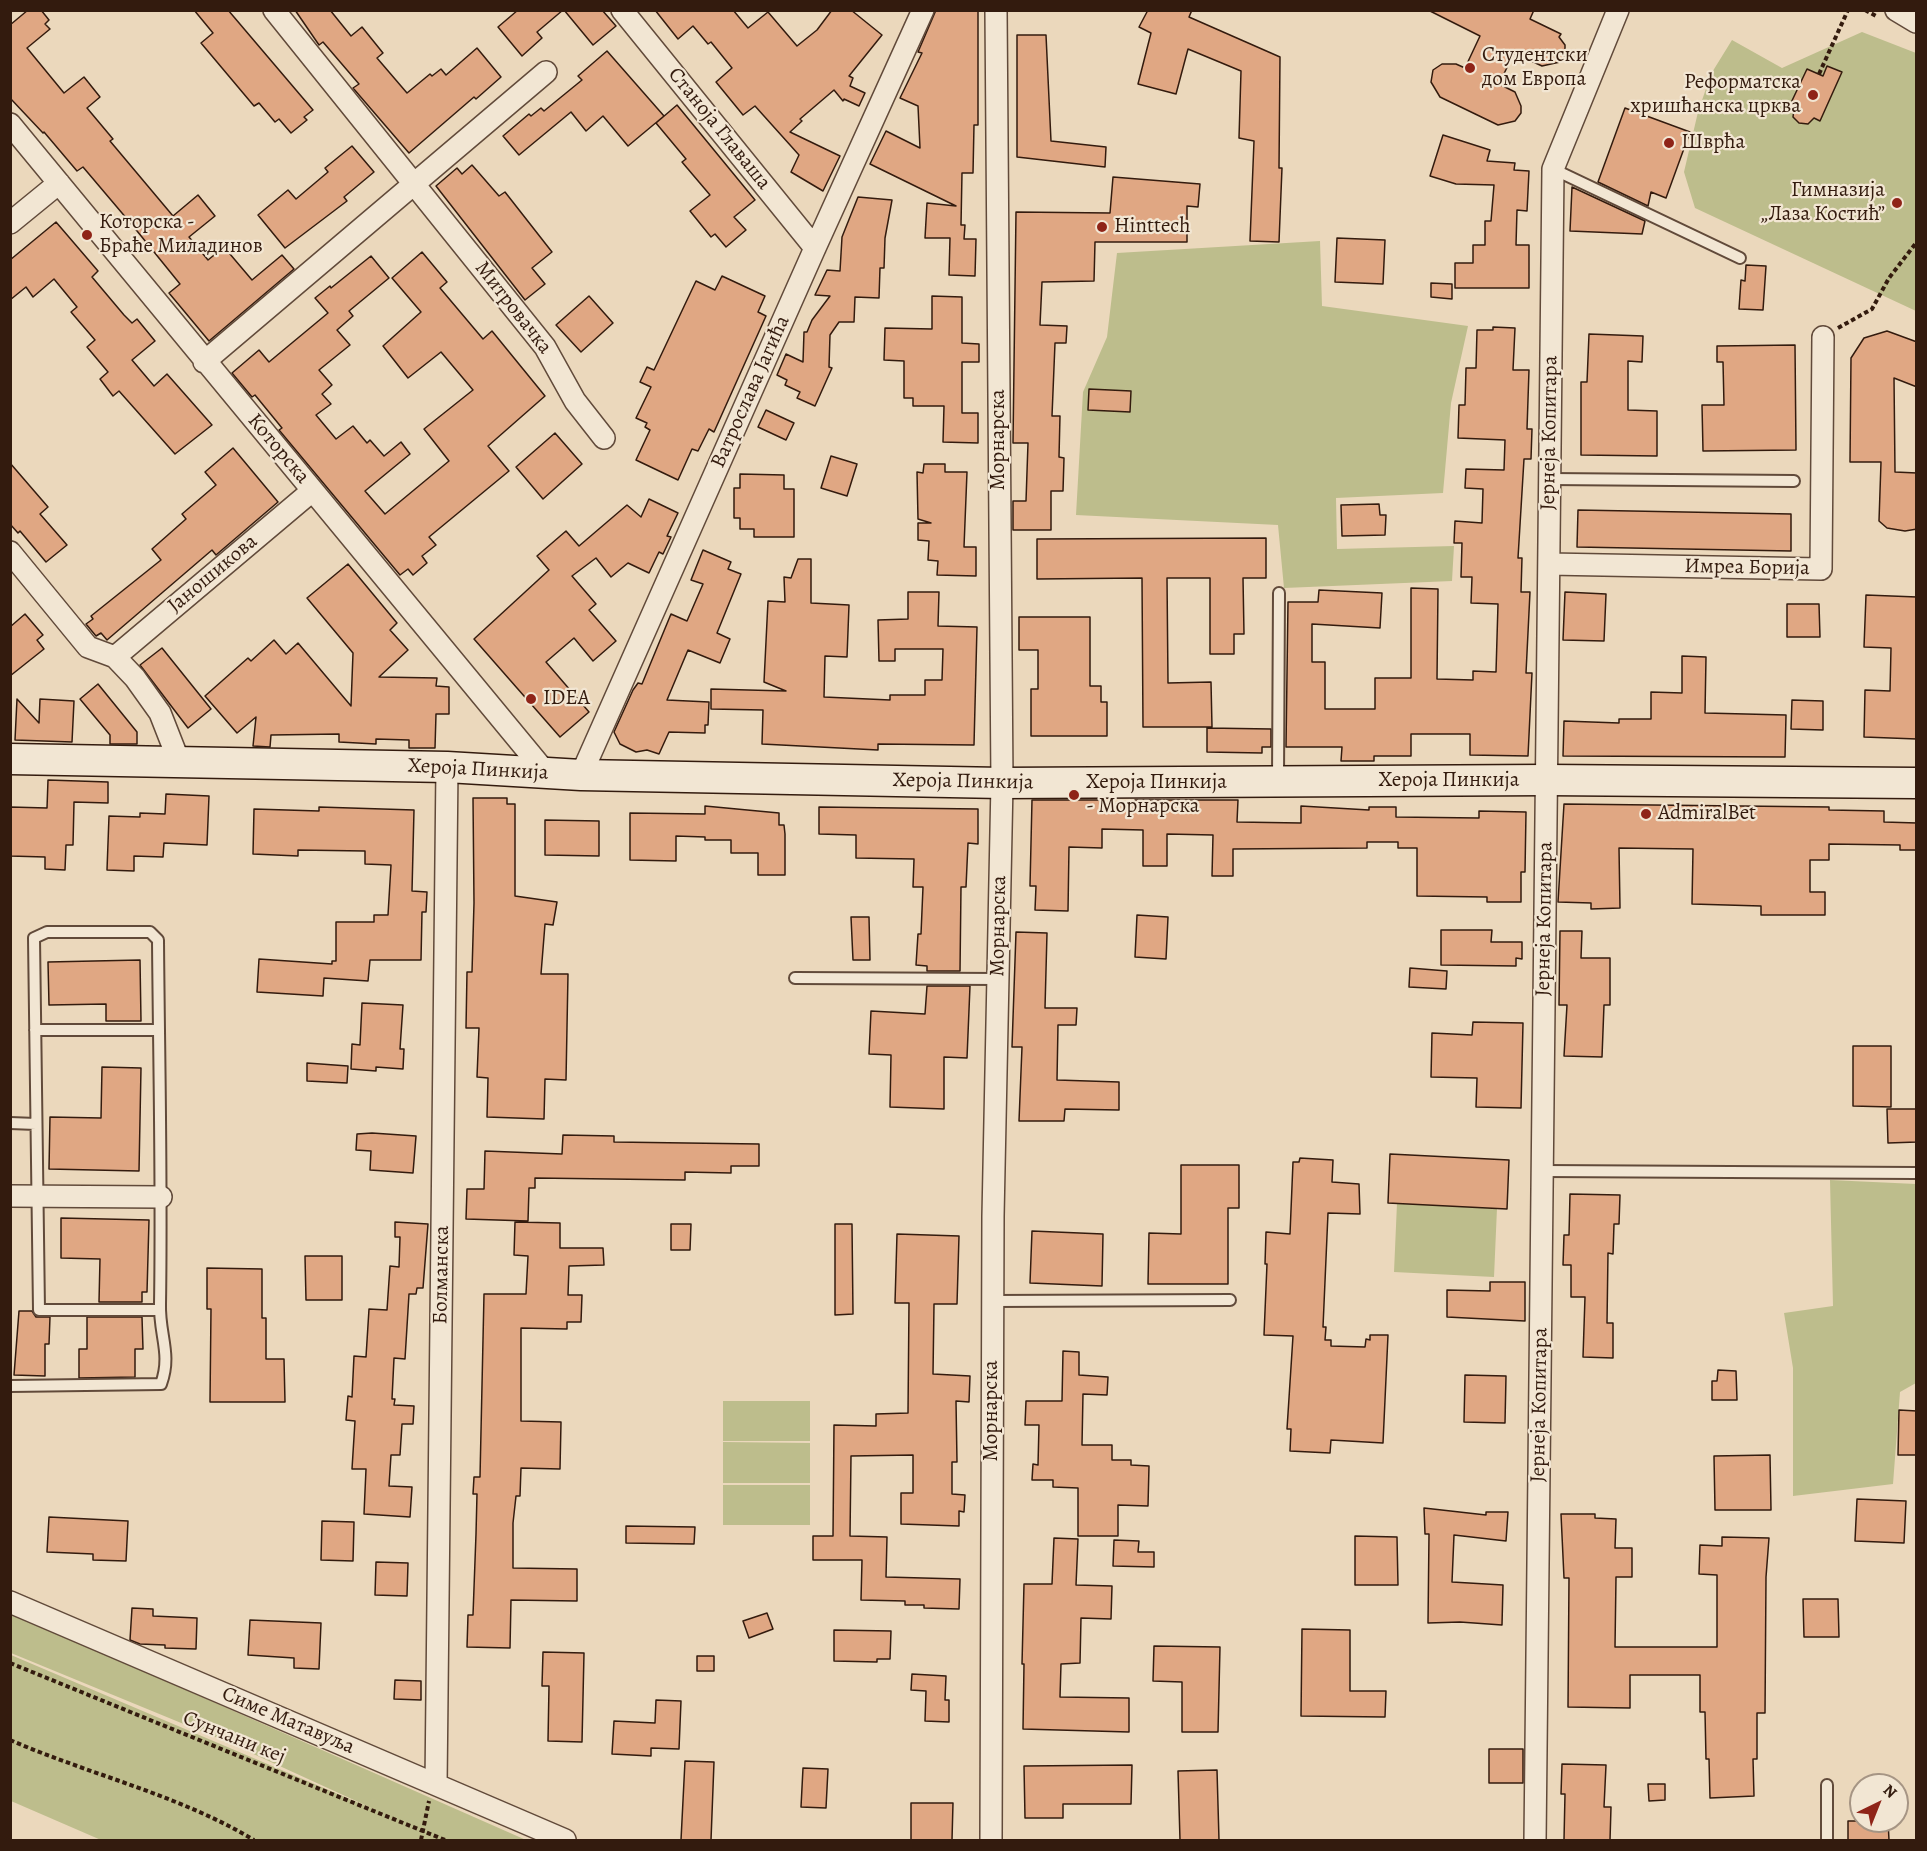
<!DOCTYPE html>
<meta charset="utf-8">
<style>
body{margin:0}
#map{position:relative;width:1927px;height:1851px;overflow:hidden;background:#ebd8bc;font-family:Alegreya,serif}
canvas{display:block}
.frame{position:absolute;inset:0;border:12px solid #331b0e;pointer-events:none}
.north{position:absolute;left:1849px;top:1773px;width:60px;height:60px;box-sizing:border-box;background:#f2e6d3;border:2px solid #a69584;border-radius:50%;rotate:43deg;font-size:16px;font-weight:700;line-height:24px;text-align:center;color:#331b0e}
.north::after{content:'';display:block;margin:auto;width:21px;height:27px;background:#8f2418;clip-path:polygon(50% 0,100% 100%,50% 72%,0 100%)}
</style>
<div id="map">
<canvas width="1927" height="1851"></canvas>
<div class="frame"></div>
<div class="north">N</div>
</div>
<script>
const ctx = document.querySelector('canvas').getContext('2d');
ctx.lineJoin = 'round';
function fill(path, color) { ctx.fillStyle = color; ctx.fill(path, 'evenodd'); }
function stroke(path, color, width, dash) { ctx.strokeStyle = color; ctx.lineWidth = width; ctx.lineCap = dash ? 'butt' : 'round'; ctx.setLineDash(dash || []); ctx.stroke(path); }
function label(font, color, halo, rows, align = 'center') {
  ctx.font = font + ' Alegreya,serif'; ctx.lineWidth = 4.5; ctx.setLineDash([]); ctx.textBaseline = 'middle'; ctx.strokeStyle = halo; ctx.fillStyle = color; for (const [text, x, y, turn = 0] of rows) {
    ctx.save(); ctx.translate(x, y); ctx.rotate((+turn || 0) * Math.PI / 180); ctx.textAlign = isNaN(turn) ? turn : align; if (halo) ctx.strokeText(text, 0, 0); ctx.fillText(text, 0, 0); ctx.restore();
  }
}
fill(new Path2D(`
 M1862 32 1916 53V311L1695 208 1684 172 1698 112 1711 74 1732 40 1782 68Z
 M1320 241 1322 306 1468 326 1451 403 1443 493 1336 498 1337 549 1454 546 1452 581 1284 588 1278 525 1076 515 1083 392 1107 337 1117 253Z
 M1830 1180 1916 1184V1383L1900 1392 1893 1484 1793 1496V1368L1784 1313 1833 1306Z
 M1397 1203 1497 1208 1494 1277 1394 1272Z
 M723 1401H810V1441H723Z
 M723 1442 810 1443V1483H723Z
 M723 1485H810V1525H723Z
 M10 1608 177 1686 526 1840H101L11 1801V1655L378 1811 225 1741 11 1653Z`), '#bdbd8c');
const building = new Path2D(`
 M28 10H41L49 20 45 24 50 29 27 48 64 93 84 77 100 97 87 108 113 139 110 141 173 216 198 195 215 216 189 237 208 260 224 247 252 280 282 255 294 269 209 341 169 293 180 284 133 226 83 167 77 171 44 132 43 133 10 98V25Z
 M194 10H228L313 110 304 117 307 120 291 133 279 119 275 122 259 103 254 106 201 43 213 33Z
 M295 10H330L351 36 362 27 383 53 377 58 407 93 430 74 432 76 441 69 446 75 477 48 501 77 476 99 474 97 409 153 353 88 359 84 323 42 319 45Z
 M518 10H563L537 32 542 38 522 56 498 27Z
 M564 10H602L616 26 593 45Z
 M655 10H733L748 28 768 12 797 46 817 30 832 10H851L882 35 849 76 853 78 850 86 865 93 859 106 844 99 843 101 834 90 800 119 802 121 790 132 840 156 823 191 791 172 799 155 755 106 743 115 716 82 732 68 711 42 708 44 693 26 678 39Z
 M936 10H978V125H974L973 173H962L961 225H965L964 239H976L975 276 949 275 950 238H925L927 203 956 206 870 164 886 131 920 148 918 106 900 98 922 53 918 52Z
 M1148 10H1192L1189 17 1280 57 1279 168H1282L1279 242 1250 241 1254 141 1239 138 1241 71 1188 49 1176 94 1138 84 1151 33 1139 27Z
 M1428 10H1534L1530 19 1561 34 1559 37 1565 45V54L1560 62 1542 66 1514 53 1499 84 1515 92 1521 106V113L1515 121 1498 125 1440 97 1431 82 1433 70 1442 64H1456L1465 68 1480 36Z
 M1017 35H1046L1051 141 1106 147 1105 167 1017 157Z
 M607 51 664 116 628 146 603 116 586 131 571 112 519 155 503 136 529 114 531 116 541 108 544 111 582 80 578 76Z
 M1827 66 1842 72 1820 121 1814 118 1808 124 1799 123 1793 117 1794 109 1789 107 1807 69 1823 76Z
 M677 105 755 200 734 217 746 230 726 247 715 234 711 237 690 211 710 195 682 162 686 159 656 123Z
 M1625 108 1690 132 1666 198 1651 192 1648 206 1598 182Z
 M1443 135 1490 150 1487 161 1515 163 1514 170 1529 171 1527 211 1517 210 1516 245H1529V288H1455V263H1473V245H1485V221H1491L1494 185 1456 184 1430 176Z
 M352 146 374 172 344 197 347 201 285 248 258 215 288 190 296 199 328 172 325 168Z
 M472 165 499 196 505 192 552 252 532 268 545 284 525 300 436 186 457 168 462 174Z
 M1113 177 1200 184 1198 207 1187 206V242H1095L1094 281 1042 282 1040 325 1067 326 1066 343H1055L1052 416H1060L1059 457 1064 458 1063 491H1051V530H1013V501H1026L1028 443H1013L1016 212 1110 213Z
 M1572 187 1645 221 1642 234 1570 231Z
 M858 197 892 200 885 238 884 268H880L879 298 855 297 854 322H839L830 335 829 367 832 368 815 406 797 398 800 392 785 385 787 380 777 375 786 354 803 362 804 332H807L812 320 830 296 815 295 827 270 840 271 842 237Z
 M56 222 98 271 92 277 124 315 132 323 137 319 155 341 132 360 154 386 167 374 212 425 175 454 119 391 113 396 100 379 108 372 87 347 95 340 71 312 77 307 54 279 33 297 26 287 10 300V260Z
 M1337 238 1385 240 1383 284 1335 282Z
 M422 252 447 282 440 288 483 339 492 331 545 396 488 446 509 471 429 537 436 545 422 556 427 563 413 575 408 569 400 575 279 430 282 428 255 395 252 397 232 373 259 350 269 362 328 313 315 298 330 286 331 288 371 256 389 278 349 311 353 316 337 330 350 345 319 370 332 385 322 394 331 404 316 415 336 439 353 426 367 443 370 440 384 456 401 442 410 454 365 491 385 514 449 461 424 429 473 390 441 352 408 378 383 346 421 312 392 278Z
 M1746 265 1766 266 1763 310 1739 309 1741 280 1745 281Z
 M722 276 765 296 758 312 766 316 714 432 709 429 698 451 692 449 678 480 636 460 650 430 645 427 647 423 636 418 651 387 640 382 647 367 654 370 696 281 715 290Z
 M1431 283 1452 284V299L1431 297Z
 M589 296 613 323 581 352 556 325Z
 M932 296 962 297V343L979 344V362H962V413H978V443L943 442 944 406H913V398H904V361L884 360 885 328 932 329Z
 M1493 327 1515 328 1513 370H1529L1527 429H1532L1531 459H1524L1518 558H1522L1521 592H1530L1526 673H1532L1528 756 1470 755V734H1411V756H1374V761H1341L1342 747H1286L1288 602H1318L1319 590 1382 593 1380 628 1312 624V662H1325V709H1375V678H1411V588L1438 589 1437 679 1473 680V671L1496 672 1498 604 1471 603 1472 577H1461L1462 543H1454L1455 521 1482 523 1483 489 1465 488 1466 469 1504 470 1505 440 1458 438 1459 405H1465L1466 368H1476L1477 330H1493Z
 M1887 331 1917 342V387L1894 378 1895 472 1917 473V529L1905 531 1887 528 1879 521 1881 462H1850L1851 358 1864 338Z
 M1589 334 1643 336 1642 362 1628 361V410L1657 411V456L1581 455V382H1587Z
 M1795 345 1796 450 1703 451 1702 405H1724L1723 362H1717V346Z
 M1089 389 1131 391 1130 412 1088 410Z
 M766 410 794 423 786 440 758 427Z
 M555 433 582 464 543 499 516 467Z
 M233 448 278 502 216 555 212 550 107 640 101 633 96 636 86 624 93 619 91 616 161 560 152 549 186 519 182 514 216 485 205 472Z
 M831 456 857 464 847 496 821 488Z
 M10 463 48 507 40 514 67 545 46 562 20 531 18 533 10 524Z
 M924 464H945V472H967L964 547H976V576L937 575 938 561 928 560 929 541 918 540V523H931L918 519 917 472 923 473Z
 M740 474 784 475V489H794V537H754V529H740V518H734V488H740Z
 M649 499 678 513 667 536 671 537 663 554 659 552 649 573 628 563 611 577 596 558 572 576 596 604 589 610 616 641 593 661 574 638 546 662 589 712 560 737 474 639 549 570 537 556 566 531 579 546 627 505 641 517Z
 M1379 504 1380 515H1386L1385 535 1342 536 1341 505Z
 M1578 510 1791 514V551L1577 547Z
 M1266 538V578H1243L1244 634H1234V654H1210V578H1167L1168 683 1211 682 1212 727H1143L1142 578 1037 579V539Z
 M703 550 731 562 728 569 741 574 717 633 730 639 720 663 688 650 667 700 709 702 708 725H705V733L669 732 659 754 647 750 636 752 620 744 614 732 633 690 638 683 642 684 671 614 687 621 703 584 691 580Z
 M798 559H811V603L849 605 847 657 825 656 824 697 890 700V695H925V680H942L943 649H895V661H879L878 620 908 619V592H939L938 626 977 627 974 745 878 744V750L762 744 763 710 711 709V689L786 691 764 682 768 601 785 602 784 577 791 578Z
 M348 564 397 623 390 630 408 650 379 677 437 678 436 686 449 687V714H436L435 748H409V740L376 739V744L339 742V734L271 735 270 747 253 746 256 717 237 733 205 696 248 658 251 661 274 640 286 654 298 643 351 706 353 653 307 598Z
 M1565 592 1606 594 1604 641 1563 640Z
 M1866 595 1917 597V739L1864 737 1865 690 1890 691 1891 648 1864 647Z
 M1787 604H1819L1820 637H1787Z
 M25 614 43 635 37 640 44 649 10 676V627Z
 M1019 617H1090V686H1101V702H1107V736H1031V689H1038V650H1019Z
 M162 648 211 709 188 728 140 665Z
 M1682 656 1706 657 1705 713 1786 715 1785 757 1563 756 1564 721 1619 723V719H1651V692L1682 693Z
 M98 684 137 732V744H110V735L80 699Z
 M17 699 39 723 40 699 74 701 72 742 15 740Z
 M1792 700 1823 701V730L1791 729Z
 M1207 728 1271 729V747H1262V753L1207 752Z
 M48 780 108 782V803L74 802 73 845H66L65 870 45 869V857L10 856V807L47 808Z
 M166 794 209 796 207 845 164 843 163 857 134 856V871L107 870 109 816 140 817V813L165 814Z
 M473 798H507V804H515V896L557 902 553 925 545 924 541 974H568L566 1080 545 1079 544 1119 487 1117 488 1078 477 1077 479 1028H466L467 972H472L474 903Z
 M1032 800H1103V804H1135V800H1238L1237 822 1301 823V806L1369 810V807H1396V817L1479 818V811L1526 812 1525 872H1521V902H1487V897L1417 896V848H1398V842H1367V848L1233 849V876H1212L1213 835 1167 834V866H1143V830L1102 829V848L1069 847 1068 911 1035 910 1036 886H1030Z
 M1564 804 1829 807V810L1884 811V822L1917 823V850H1900V845L1829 844V860H1810V892H1825V915H1761V906L1692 904 1693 849 1619 848 1620 908 1591 909V903L1558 902Z
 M705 806 779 813V825H784L785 834V875H758V853H731V840H705V837L676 836V861L630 860V813L705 814Z
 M319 807 414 810 412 891 427 892 426 912H422L421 960H370L368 981 324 978 323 996 257 992 259 959 332 964V961H336V922H374V915H388L391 865 365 864V851L298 850V856L253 854 254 809 319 811Z
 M819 807 978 809V844L968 843 966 887H961L960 971H927V966L916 965 918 934H921L923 887H913L914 859 856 858V835L819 834Z
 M545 820 599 821V856L545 855Z
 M1137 915 1168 917 1166 959 1135 957Z
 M851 917H869L870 960H853Z
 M1441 930H1492L1491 942H1522V959L1516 958V966L1441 965Z
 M1560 931H1582L1581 958H1610V1005H1604L1602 1057 1564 1056 1567 1005H1559Z
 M1016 932 1047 933 1045 1008H1077L1076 1025H1058L1057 1080 1119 1082V1110L1065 1109 1064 1121H1019L1022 1047H1012Z
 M140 960 141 1021H106V1004L49 1005 48 962Z
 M1410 968 1447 971 1446 989 1409 987Z
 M927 986H970L967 1058 944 1057V1109L890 1107 891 1055 869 1054 871 1011 925 1014Z
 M362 1003 403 1005 400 1049H404L403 1069 376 1067V1071L351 1069 352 1044 360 1045Z
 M1473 1022 1523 1023 1521 1108 1476 1107 1477 1078 1431 1077 1432 1033 1472 1035Z
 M1853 1046H1891V1107L1853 1106Z
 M307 1063 348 1066 347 1083 307 1081Z
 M102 1067 141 1068 139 1171 49 1169 50 1117 101 1118Z
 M1887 1109H1917V1142L1888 1143Z
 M372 1133 416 1136 413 1173 370 1170 371 1151 356 1150 357 1134Z
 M563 1135 614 1136V1142L759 1144V1166H731V1173L685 1172V1180L535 1178V1188H529L528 1221 466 1219 467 1189H484L485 1151 562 1154Z
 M1390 1154 1509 1160 1507 1209 1388 1203Z
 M1300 1158 1333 1160 1332 1182 1359 1184 1360 1214 1328 1213 1323 1327H1326L1325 1340H1331V1346L1365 1347 1366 1339 1370 1340V1335H1388L1383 1443 1331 1440 1330 1453 1290 1451 1291 1429H1287L1293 1336 1264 1335 1267 1264H1265L1266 1232 1290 1234 1293 1162H1299Z
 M1181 1165H1239V1208H1228V1284H1148L1149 1233 1181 1234Z
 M1570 1194 1620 1195 1619 1224H1614L1613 1254 1608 1253 1607 1323H1613V1358L1583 1357 1585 1297H1571V1265H1563L1564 1235H1569Z
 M61 1218 149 1220 147 1292H142V1302H99L100 1259 61 1258Z
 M395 1222 428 1224 423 1288H417L416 1294H409L405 1359 394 1358 392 1399H395L394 1405 414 1406 413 1424H402L400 1455H391L389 1486 412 1487 410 1517 364 1514 366 1469H352L355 1421 346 1420 348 1396 352 1397 354 1356 366 1357 369 1309 387 1310 390 1266 399 1267 400 1237H395Z
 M515 1222 560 1223V1248H603L604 1265 569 1266 568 1295H582L581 1322H567V1329L521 1328V1421L561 1422 560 1469 521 1468 520 1496H516L513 1523V1568L577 1569V1601L511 1600 510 1648 467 1647 468 1615H473L476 1534 477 1494H473L474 1477H480L484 1294H526L528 1256 514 1255Z
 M671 1224H691L690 1250H671Z
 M835 1224H852L853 1314 835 1315Z
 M1032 1231 1103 1234 1102 1286 1030 1283Z
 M897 1234 959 1236 957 1304H934L933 1374 970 1376 969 1402 956 1401 957 1462H952V1494L965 1495 964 1512 959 1511V1526L901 1524V1493H913V1455L851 1456 850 1536 887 1537 886 1577 960 1579 959 1609 924 1608V1605H905V1601L861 1600 862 1560H813V1536H833L834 1425 876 1426V1414L908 1413 909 1303H895Z
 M305 1256H342V1300H306Z
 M207 1268 262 1269V1318H266V1359H284L285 1402H210L211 1309H207Z
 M1490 1282H1525V1321L1447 1317V1290L1490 1291Z
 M19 1311H32L36 1317H50L49 1344H45V1376L14 1375Z
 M87 1317H142L143 1349H135V1377L79 1378V1349H87Z
 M1063 1351 1079 1352V1375L1108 1377 1107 1395 1083 1394 1082 1445H1112V1460H1131V1465L1149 1466 1148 1506 1118 1505V1536H1078V1488L1053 1487V1480H1032L1033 1464 1038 1465 1039 1425H1025L1026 1401H1062Z
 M1718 1370 1736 1371 1737 1400H1712V1381H1717Z
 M1465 1375 1506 1376 1505 1423 1464 1422Z
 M1899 1410 1917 1411V1455H1898Z
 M1770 1455 1771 1510H1715L1714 1456Z
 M1857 1499 1906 1501 1904 1543 1855 1541Z
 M1424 1508 1486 1515V1512H1508L1506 1541 1454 1535 1452 1582 1503 1585 1502 1625 1460 1622 1428 1623 1429 1534H1425Z
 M1561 1514H1595V1518L1616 1519 1615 1548H1632V1577H1616L1615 1647H1717V1575L1699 1574 1700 1545 1722 1546V1537L1769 1538 1766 1577 1765 1713H1757V1759H1753L1754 1796 1710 1798 1709 1759H1706L1705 1712H1700V1675H1630V1708L1568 1707 1569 1578H1564Z
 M49 1517 128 1521 126 1561 93 1560V1554L47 1552Z
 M322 1521 354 1522 353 1561 321 1560Z
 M626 1526 695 1527 694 1544 626 1543Z
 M1355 1536 1397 1537 1398 1585H1355Z
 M1054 1538 1078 1539 1076 1585 1112 1586 1111 1619 1081 1618 1080 1663 1061 1664 1060 1697 1129 1698V1732L1023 1729 1024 1664H1022L1024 1584H1052Z
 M1114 1540 1139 1541 1138 1552H1154V1567L1113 1566Z
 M376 1562 408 1563 407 1596 375 1595Z
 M1803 1599H1838L1839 1637H1804Z
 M132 1608 153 1609V1616L197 1618 196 1649 165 1648V1645L140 1644 130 1640Z
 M767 1613 773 1629 749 1638 743 1621Z
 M250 1620 321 1623 319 1669 294 1668V1658L248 1655Z
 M1302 1629 1350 1630V1691H1386L1385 1717 1301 1716Z
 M834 1630 891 1631 890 1659H877V1662L834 1661Z
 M1154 1646 1220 1647 1218 1732H1182V1682L1153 1681Z
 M543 1652 584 1653 582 1742 548 1741 549 1686H542Z
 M697 1656H714V1671H697Z
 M912 1674 946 1676 945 1700H949V1722L925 1721 926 1691 911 1690Z
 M395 1680 421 1681V1700L394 1699Z
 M656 1700 681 1701 679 1749 651 1748V1756L612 1754 614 1721 655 1723Z
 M1489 1749H1523V1783H1489Z
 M685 1761 714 1762 711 1840H681Z
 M1562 1764 1606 1765 1604 1807H1611L1610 1840H1564L1565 1794H1561Z
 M1132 1765 1131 1804H1063V1818H1025L1024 1766Z
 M803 1768 828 1769 826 1808 801 1807Z
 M1217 1770 1219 1840H1180L1178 1771Z
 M1648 1784H1665V1800L1649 1801Z
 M911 1803H953L952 1840H911Z
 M1848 1821H1888L1889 1840H1848Z`);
fill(building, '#e0a783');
stroke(building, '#331b0e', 1.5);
const lane = new Path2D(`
 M1553 169 1740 258
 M1550 479 1794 481
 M1278 778 1279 593
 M795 978 998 979
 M35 1030H159
 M10 1123 36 1124
 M1543 1171 1916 1173
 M993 1301 1230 1300
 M10 1386 161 1384C172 1354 159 1335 160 1304 162 1183 159 1062 158 940L150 932H47L34 938 39 1310H160
 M1827 1840V1785`);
const street = new Path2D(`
 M274 10 545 347 575 401 604 438
 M622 10 815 248
 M1896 10 1916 22
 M10 124 546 773
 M10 223 59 183
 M204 362 546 72
 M10 552 88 647 115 657 135 678 160 713 180 764
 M1549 564 1821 569 1823 337
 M115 657 312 491
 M581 775 815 248 923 10
 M10 1196 161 1197
 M10 1602 565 1840
 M436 1784 447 767
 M991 1840 993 1216 1002 783 996 10
 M1535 1840 1553 169 1618 10`);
const secondary = new Path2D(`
 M10 759 447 767 581 775 1002 783 1547 780 1916 783`);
stroke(lane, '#614a3a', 14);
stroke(street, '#614a3a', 24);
stroke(secondary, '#331b0e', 33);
stroke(new Path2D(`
 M1865 10 1878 17
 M1819 74 1848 10
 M1838 328 1872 309 1889 278 1916 243
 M10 1663 445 1840
 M10 1740C91 1775 179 1795 254 1840
 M421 1840 429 1801`), '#331b0e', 4, [4.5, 3]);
stroke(lane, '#f2e6d3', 10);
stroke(street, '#f2e6d3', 21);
stroke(secondary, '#f2e6d3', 30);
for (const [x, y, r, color] of [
 [1470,68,6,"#8f2418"],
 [1813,95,6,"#8f2418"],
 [1669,143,6,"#8f2418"],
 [1897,203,6,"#8f2418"],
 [1102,227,6,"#8f2418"],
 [87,235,6,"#8f2418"],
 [531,699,6,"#8f2418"],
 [1074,795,6,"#8f2418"],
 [1646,814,6,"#8f2418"]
]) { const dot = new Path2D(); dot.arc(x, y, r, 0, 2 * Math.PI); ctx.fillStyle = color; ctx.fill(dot); stroke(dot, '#f2e6d3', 2); }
label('21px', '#331b0e', '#f2e6d3', [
 ["Студентски",1482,56],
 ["дом Европа",1482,80],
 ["Реформатска",1801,83,"right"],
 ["хришћанска црква",1801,107,"right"],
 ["Шврћа",1681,143],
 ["Гимназија",1885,191,"right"],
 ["„Лаза Костић”",1885,215,"right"],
 ["Которска -",99,223],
 ["Браће Миладинов",99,247],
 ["Hinttech",1114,227],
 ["IDEA",543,699],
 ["Хероја Пинкија",1086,783],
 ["- Морнарска",1086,807],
 ["AdmiralBet",1658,814]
], 'left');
label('21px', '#331b0e', '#f2e6d3', [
 ["Станоја Главаша",719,129,51],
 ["Митровачка",513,308,52],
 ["Ватрослава Јагића",751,392,-66],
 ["Јернеја Копитара",1550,433,-89],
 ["Морнарска",999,440,-90],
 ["Которска",278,449,50],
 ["Имреа Борија",1747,568,1],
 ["Јаношикова",213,574,-40],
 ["Хероја Пинкија",478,770,3],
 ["Хероја Пинкија",1449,781],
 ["Хероја Пинкија",963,782,1],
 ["Јернеја Копитара",1545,919,-89],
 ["Морнарска",999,926,-89],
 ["Болманска",442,1275,-89],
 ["Јернеја Копитара",1540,1405,-89],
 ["Морнарска",992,1411,-90],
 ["Симе Матавуља",288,1721,23],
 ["Сунчани кеј",234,1738,22]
]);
</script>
